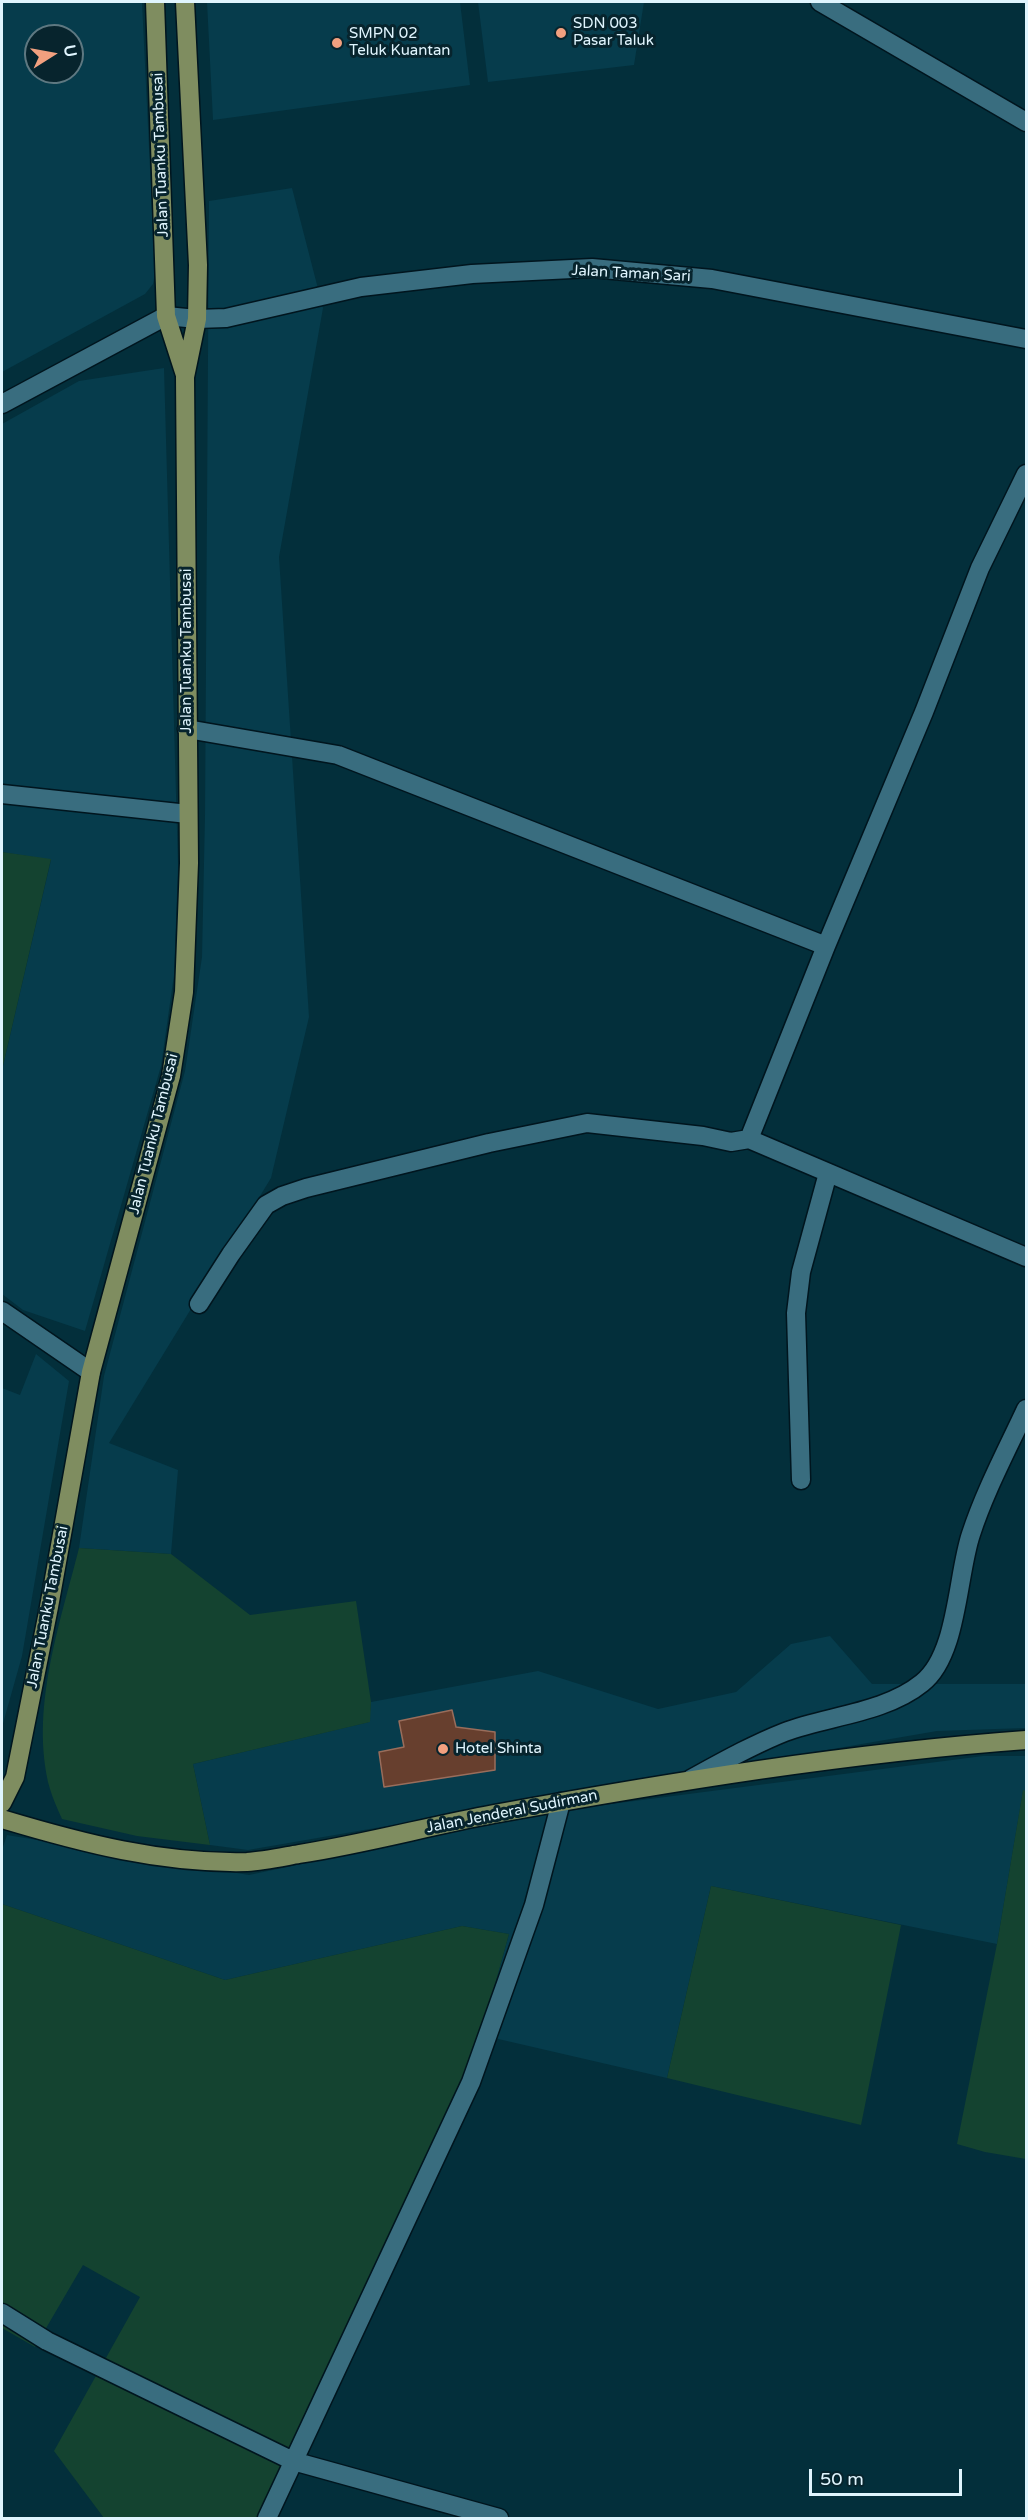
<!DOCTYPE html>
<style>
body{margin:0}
#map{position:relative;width:1028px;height:2520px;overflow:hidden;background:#032f3b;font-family:"Varela Round",sans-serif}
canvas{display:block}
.frame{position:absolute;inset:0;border:3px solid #e0f5fe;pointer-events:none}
.north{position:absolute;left:24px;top:24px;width:60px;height:60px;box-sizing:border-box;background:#07242d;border:2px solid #5e7881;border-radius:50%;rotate:79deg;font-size:16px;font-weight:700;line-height:24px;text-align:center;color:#e0f5fe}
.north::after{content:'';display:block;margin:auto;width:21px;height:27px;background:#f2a07f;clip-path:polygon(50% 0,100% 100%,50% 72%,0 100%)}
.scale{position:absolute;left:809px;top:2469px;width:153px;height:27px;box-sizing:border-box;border:3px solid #e0f5fe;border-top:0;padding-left:8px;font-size:18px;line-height:21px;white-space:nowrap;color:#e0f5fe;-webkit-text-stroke:4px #07242d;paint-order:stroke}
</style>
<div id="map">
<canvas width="1028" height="2520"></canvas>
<div class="frame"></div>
<div class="north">U</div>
<div class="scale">50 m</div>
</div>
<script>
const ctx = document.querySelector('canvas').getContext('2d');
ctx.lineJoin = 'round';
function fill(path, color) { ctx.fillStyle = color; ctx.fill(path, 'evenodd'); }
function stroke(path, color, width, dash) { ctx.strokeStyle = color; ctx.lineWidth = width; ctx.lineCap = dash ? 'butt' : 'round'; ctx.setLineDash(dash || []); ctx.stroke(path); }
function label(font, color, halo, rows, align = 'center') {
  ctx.font = font + ' "Varela Round",sans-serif'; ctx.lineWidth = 6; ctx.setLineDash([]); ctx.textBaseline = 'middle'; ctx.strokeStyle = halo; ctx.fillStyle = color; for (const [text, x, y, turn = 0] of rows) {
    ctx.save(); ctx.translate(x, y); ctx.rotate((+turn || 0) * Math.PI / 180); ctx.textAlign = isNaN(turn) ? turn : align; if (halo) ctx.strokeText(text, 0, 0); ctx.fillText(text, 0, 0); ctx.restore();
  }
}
fill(new Path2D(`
 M2 2H142L155 273 153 284 145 294 2 372ZM36 36H72V72H36Z
 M207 2H460L470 85 213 120Z
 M478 2H644L634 65 488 82Z
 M292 188 323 308 279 557 309 1017 271 1178 109 1443 178 1470 171 1554 79 1548 104 1376 185 1071 202 957 205 815 209 201Z
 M164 368 178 866 174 975 161 1066 85 1331 23 1310 2 1294V1070L51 860 2 852V424L79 381Z
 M36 1354 69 1381 22 1656 2 1727V1388L20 1395Z
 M830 1636 872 1684H1026V1728L937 1731 248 1850 210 1845 193 1764 369 1722 371 1702 538 1671 658 1709 736 1692 791 1644Z
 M983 1756H1026V1791H1023L997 1944 711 1886 667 2078 481 2035 509 1934 462 1926 225 1980 2 1904V1850L7 1835 249 1875 549 1812Z`), '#063c4c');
fill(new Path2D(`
 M2 852 51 859 2 1070Z
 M79 1548 171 1554 250 1615 356 1601 371 1702 370 1722 193 1764 210 1845 137 1836 62 1819C58 1810 53 1799 50 1789 29 1711 60 1624 79 1548Z
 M1023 1790 1026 1791V2159L985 2152 957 2144 997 1944Z
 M711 1886 901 1925 861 2125 667 2078Z
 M2 1904 225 1980 462 1926 509 1934 481 2035 447 2114 260 2518H104L54 2451 140 2297 83 2265 35 2347 2 2328Z`), '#144330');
const building = new Path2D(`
 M452 1710 456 1727 495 1732V1770L384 1787 379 1752 404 1747 399 1721Z`);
fill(building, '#673f2e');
stroke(building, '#996d5b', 1.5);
const minor = new Path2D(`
 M820 2 1026 122
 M2 404 166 316 197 319 226 318 361 287 472 274 592 268 712 279 1026 339
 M187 729 338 755 826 946
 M2 794 188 814
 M749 1139 1026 1257
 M199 1304 231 1254 266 1205 282 1196 306 1188 489 1143 587 1123 703 1136 731 1142 749 1139 826 946 924 712 980 568 1026 474
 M2 1311 91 1372
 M801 1480 796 1313 801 1272 828 1173
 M691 1779C722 1762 752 1745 785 1732 827 1716 885 1713 922 1683 958 1655 957 1575 971 1534 985 1491 1007 1450 1026 1409
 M2 2313 47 2341 293 2461 499 2518
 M267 2518 471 2082 534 1905 561 1802`);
const major = new Path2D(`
 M155 2 166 316 185 375
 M2 1803 15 1777 49 1607 91 1372 171 1076 184 992 189 863 185 377 197 319 198 265 185 2
 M2 1819C82 1843 162 1864 247 1862 264 1861 282 1857 299 1854 364 1844 429 1826 494 1814 670 1782 848 1753 1026 1740`);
stroke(minor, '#00151e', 21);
stroke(major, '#00151e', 21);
stroke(minor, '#396d7f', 18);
stroke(major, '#7f8d60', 18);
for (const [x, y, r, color] of [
 [561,33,6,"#f2a07f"],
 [337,43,6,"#f2a07f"],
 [443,1749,6,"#f2a07f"]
]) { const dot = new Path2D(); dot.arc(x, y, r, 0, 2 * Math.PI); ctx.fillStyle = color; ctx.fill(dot); stroke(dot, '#07242d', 2); }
label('15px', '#e0f5fe', '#07242d', [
 ["SDN 003",573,24],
 ["Pasar Taluk",573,41],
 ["SMPN 02",349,34],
 ["Teluk Kuantan",349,51],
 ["Hotel Shinta",455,1749]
], 'left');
label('15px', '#e0f5fe', '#07242d', [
 ["Jalan Tuanku Tambusai",161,155,-92],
 ["Jalan Taman Sari",631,274,3],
 ["Jalan Tuanku Tambusai",187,651,-90],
 ["Jalan Tuanku Tambusai",154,1134,-76],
 ["Jalan Tuanku Tambusai",48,1607,-79],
 ["Jalan Jenderal Sudirman",512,1812,-11]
]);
</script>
